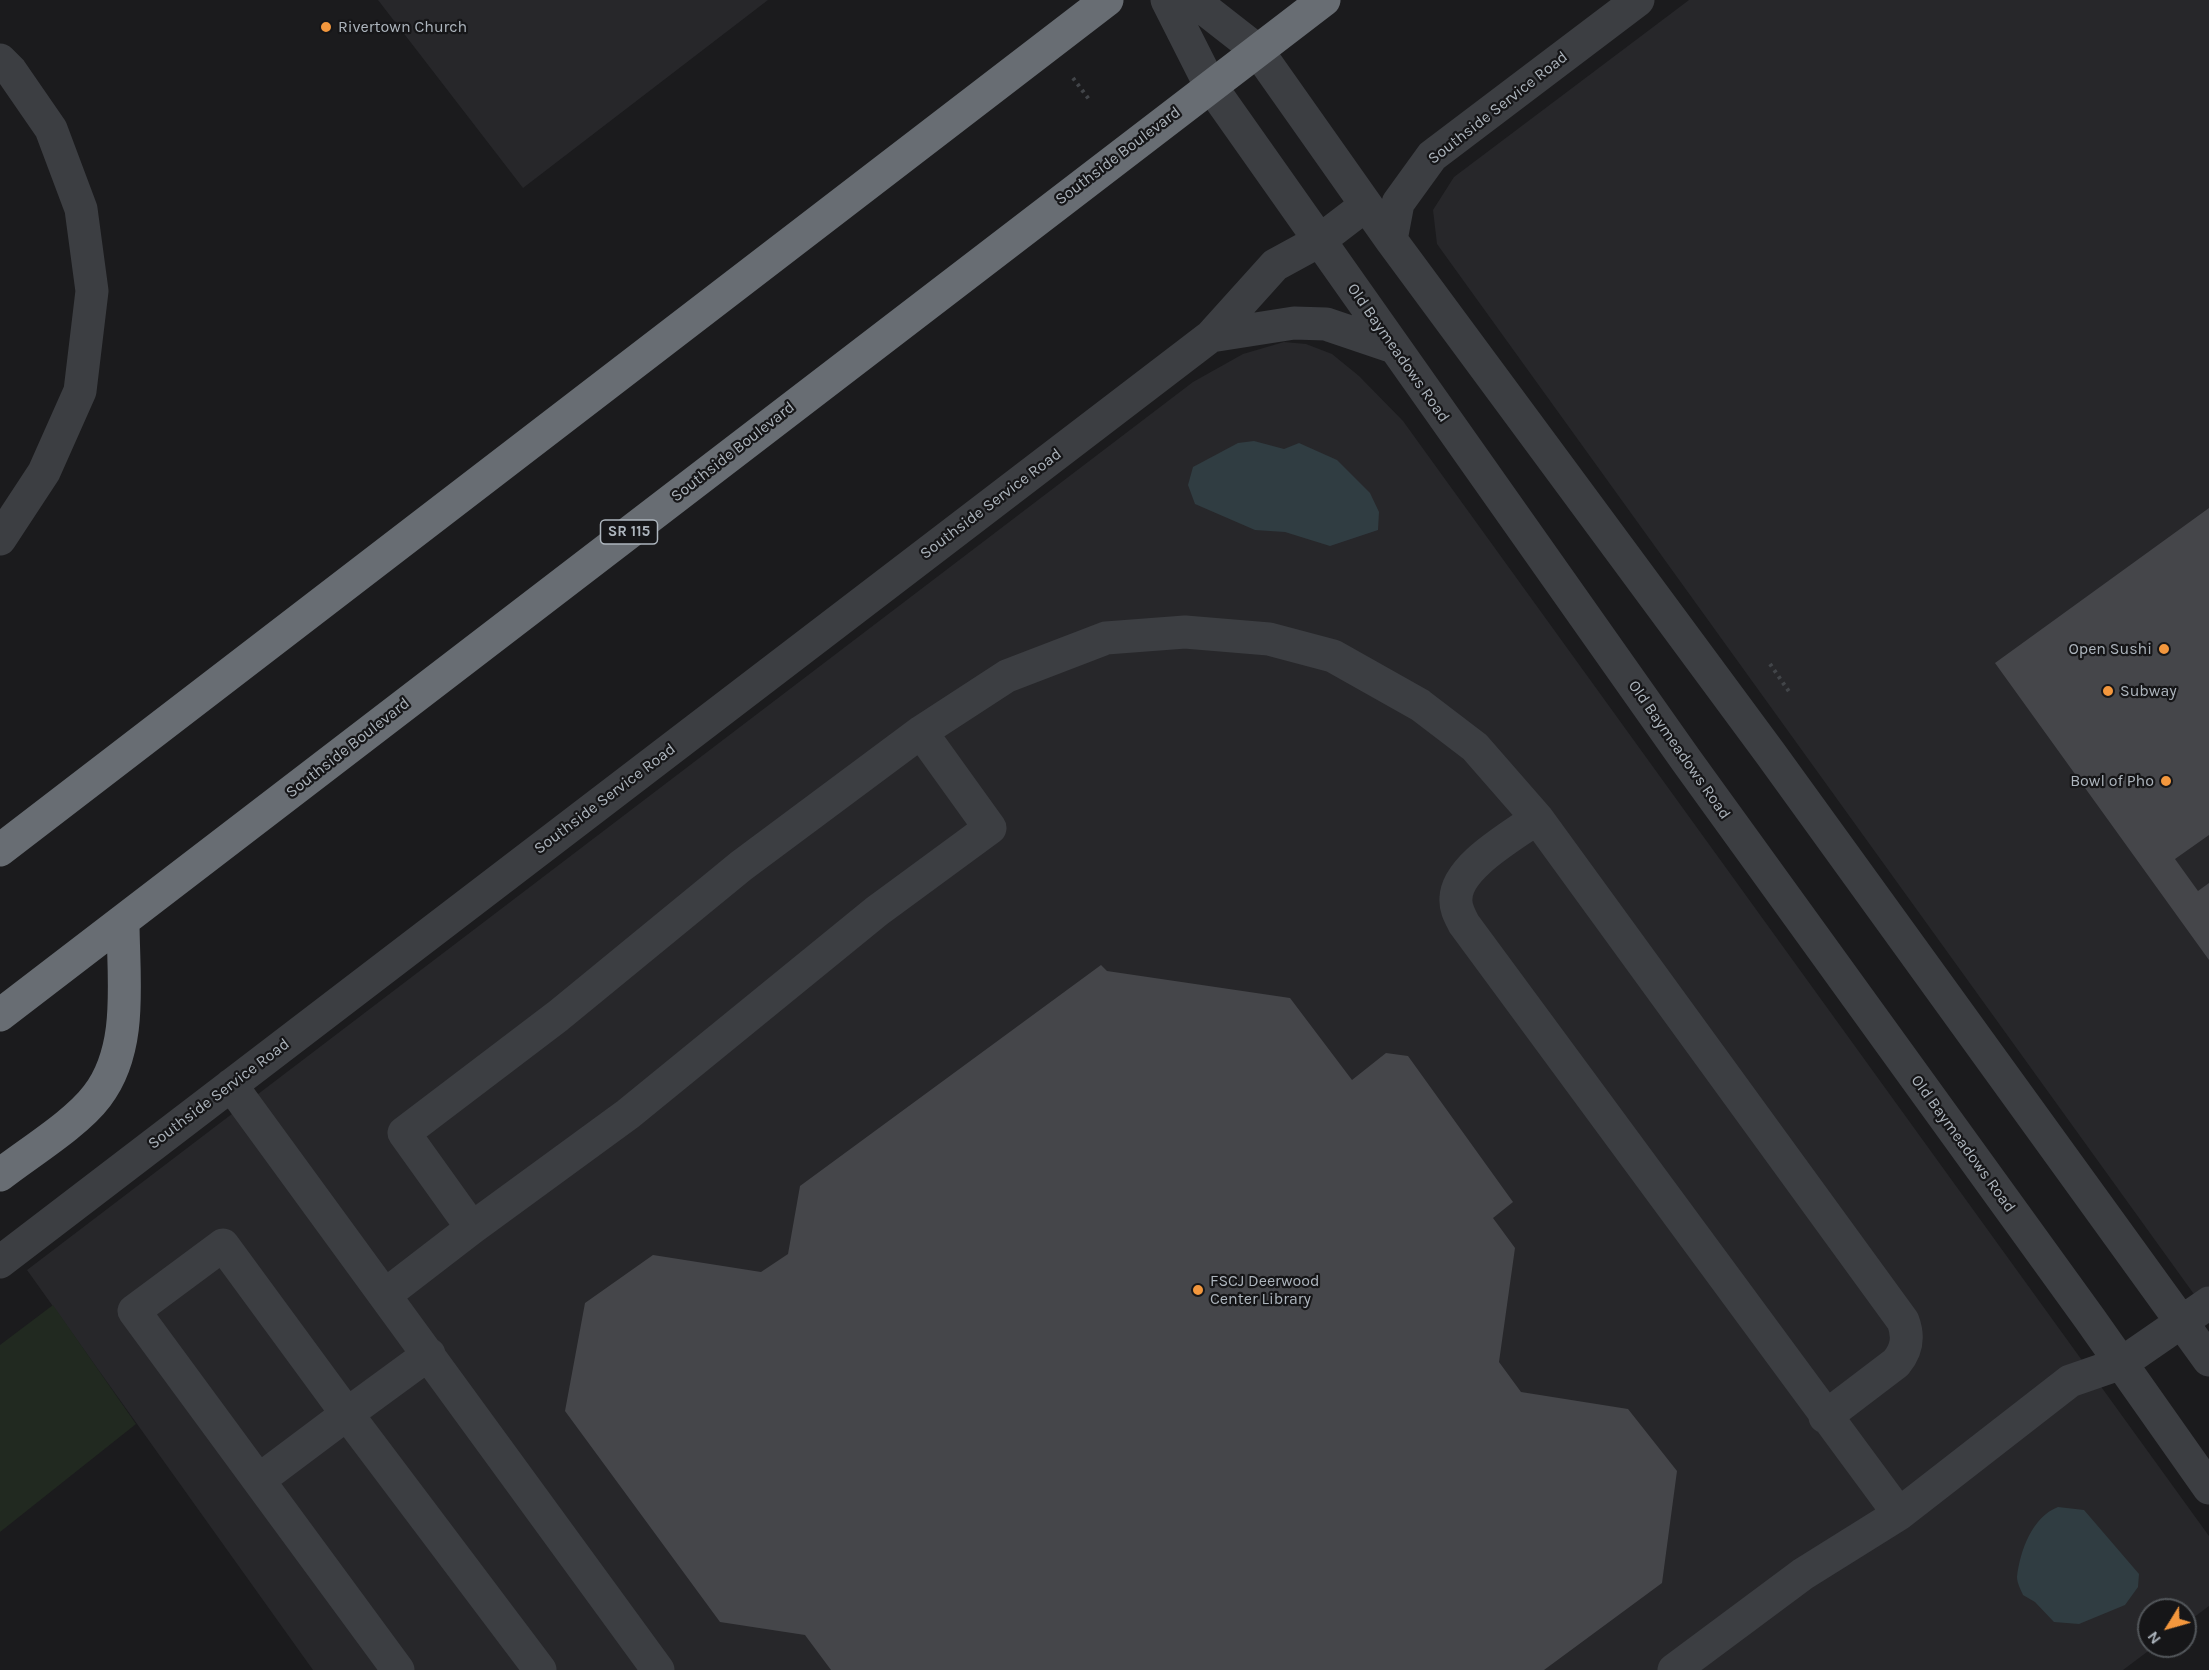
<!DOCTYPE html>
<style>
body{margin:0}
#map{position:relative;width:2209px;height:1670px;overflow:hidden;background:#1b1b1d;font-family:Karla,sans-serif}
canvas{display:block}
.north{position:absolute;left:2137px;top:1598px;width:60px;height:60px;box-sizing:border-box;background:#161618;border:2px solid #52565a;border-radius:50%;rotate:233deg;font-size:16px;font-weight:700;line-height:24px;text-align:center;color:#adb5bd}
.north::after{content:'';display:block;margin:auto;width:21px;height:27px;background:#f3973d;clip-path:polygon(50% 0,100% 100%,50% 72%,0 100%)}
</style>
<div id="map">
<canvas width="2209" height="1670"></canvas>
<div class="north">N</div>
</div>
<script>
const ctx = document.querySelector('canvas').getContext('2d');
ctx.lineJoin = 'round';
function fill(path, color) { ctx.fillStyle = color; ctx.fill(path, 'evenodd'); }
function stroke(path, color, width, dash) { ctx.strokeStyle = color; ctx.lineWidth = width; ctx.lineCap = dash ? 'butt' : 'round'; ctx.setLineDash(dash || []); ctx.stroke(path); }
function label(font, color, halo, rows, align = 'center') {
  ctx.font = font + ' Karla,sans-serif'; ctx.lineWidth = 4.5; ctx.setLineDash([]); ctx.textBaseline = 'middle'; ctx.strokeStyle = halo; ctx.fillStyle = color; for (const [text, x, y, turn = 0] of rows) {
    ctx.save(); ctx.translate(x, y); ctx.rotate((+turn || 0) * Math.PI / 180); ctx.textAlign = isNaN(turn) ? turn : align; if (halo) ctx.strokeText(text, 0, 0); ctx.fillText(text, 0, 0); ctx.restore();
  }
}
fill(new Path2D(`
 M378 0H768L523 188Z
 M1689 0H2209V1315L1437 244 1433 210 1454 177Z
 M1284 342 1306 344 1332 354 1359 376 1403 421 2209 1536V1606L2185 1624V1610H2149V1646H2155L2123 1670H313L27 1270 1193 382 1243 354Z`), '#27272a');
fill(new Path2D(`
 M53 1305 136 1424 0 1532V1345Z`), '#212920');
fill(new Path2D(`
 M1254 441 1284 449 1299 443 1337 460 1370 493 1379 512 1378 530 1330 546 1285 532 1255 530 1195 504 1188 485 1193 467 1238 443Z
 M2058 1507 2084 1510 2139 1574 2138 1587 2125 1605 2079 1624 2054 1622 2035 1602 2023 1595C2021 1590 2017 1583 2017 1577 2020 1551 2032 1517 2058 1507Z`), '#303d42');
fill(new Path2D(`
 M2209 508V835L2175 859 2198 891 2209 883V960L1995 663Z
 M1101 965 1107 971 1290 998 1352 1080 1386 1053 1408 1056 1513 1202 1493 1218 1515 1248 1499 1362 1521 1392 1628 1409 1677 1471 1662 1583 1544 1670H831L805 1635 720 1622 565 1411 585 1303 653 1255 761 1272 788 1254 800 1186Z`), '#45464a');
stroke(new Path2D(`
 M1073 78 1091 102
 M1770 664 1790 693`), '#424549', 4, [3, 4.5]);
stroke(new Path2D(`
 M1167 0 1210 85 1686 760 2090 1319 2209 1488
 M1193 0 1257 50 1391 240 1770 753 2209 1360
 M0 60 11 71 51 129 81 209 92 291 80 391 44 472 0 539
 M1391 240 1398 203 1432 156 1638 0
 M1211 336 1294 323 1326 324 1394 347
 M231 1085 658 1670
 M472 1228 628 1114 877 911 990 828 921 732
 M0 1262 1211 336 1275 265 1319 241 1366 205
 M385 1295 472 1228 404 1133 558 1016 741 866 921 732 1007 676 1106 638 1185 632 1269 639 1333 656 1420 705 1475 747 1537 818
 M1825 1417 1896 1363C1907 1350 1909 1337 1903 1321L1537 818C1513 836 1457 866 1456 898 1455 908 1460 916 1464 924L1899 1514
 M259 1480 347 1414 540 1670
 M398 1670 134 1311 223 1245 347 1414 429 1354
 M1674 1670 1803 1574 1899 1514 2070 1381 2122 1363 2209 1303`), '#3c3e42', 33);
stroke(new Path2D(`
 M0 850 1107 0
 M0 1015 1324 0
 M0 1175C28 1153 76 1124 97 1096 134 1048 123 978 123 921`), '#686d73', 33);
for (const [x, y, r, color] of [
 [326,27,6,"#f3973d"],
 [2164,649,6,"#f3973d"],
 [2108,691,6,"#f3973d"],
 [2166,781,6,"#f3973d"],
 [1198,1290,6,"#f3973d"]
]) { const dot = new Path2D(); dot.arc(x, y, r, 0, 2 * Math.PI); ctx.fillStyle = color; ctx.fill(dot); stroke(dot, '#161618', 2); }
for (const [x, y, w] of [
 [629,532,57]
]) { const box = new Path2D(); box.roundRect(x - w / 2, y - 12, w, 24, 4.5); ctx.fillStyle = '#161618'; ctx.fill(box); stroke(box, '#adb5bd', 1.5); }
label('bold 15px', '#adb5bd', null, [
 ["SR 115",629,532]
]);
label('16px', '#adb5bd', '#161618', [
 ["Rivertown Church",338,27],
 ["Open Sushi",2152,649,"right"],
 ["Subway",2120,691],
 ["Bowl of Pho",2154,781,"right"],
 ["FSCJ Deerwood",1210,1281],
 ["Center Library",1210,1299]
], 'left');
label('16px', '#adb5bd', '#161618', [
 ["Southside Service Road",1498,108,-38],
 ["Southside Boulevard",1118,156,-37],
 ["Old Baymeadows Road",1398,353,55],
 ["Southside Boulevard",733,452,-38],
 ["Southside Service Road",991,504,-37],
 ["Southside Boulevard",348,748,-38],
 ["Old Baymeadows Road",1679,750,55],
 ["Southside Service Road",605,799,-37],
 ["Southside Service Road",219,1094,-37],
 ["Old Baymeadows Road",1963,1144,54]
]);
</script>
